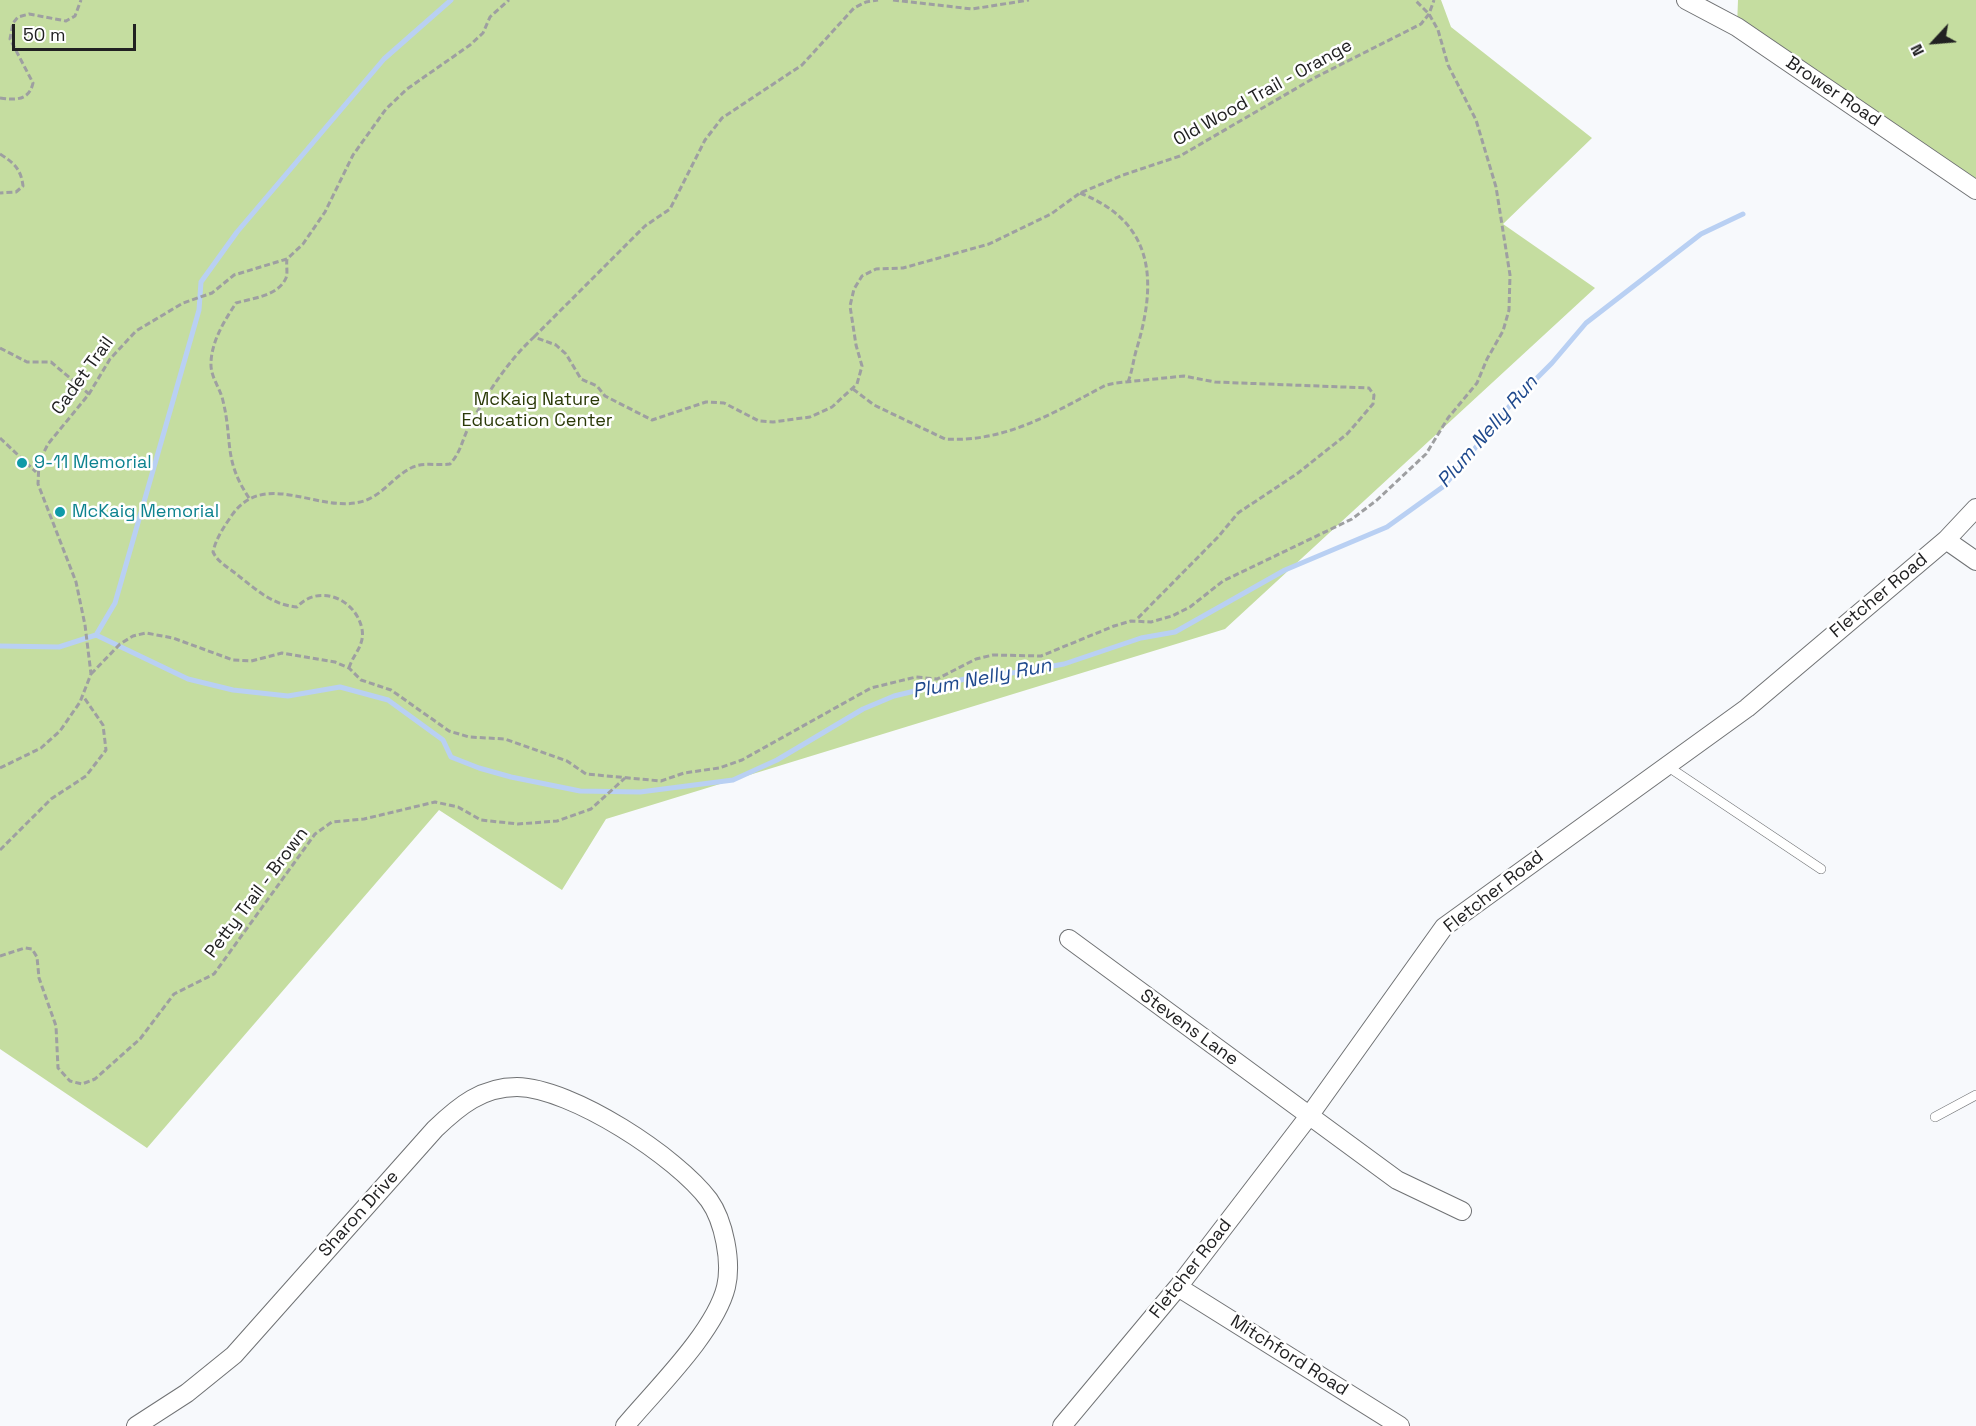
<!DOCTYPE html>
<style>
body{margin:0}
#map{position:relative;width:1976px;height:1426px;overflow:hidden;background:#f7f9fc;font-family:"Space Grotesk",sans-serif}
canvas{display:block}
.north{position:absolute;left:1904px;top:12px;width:60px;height:60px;-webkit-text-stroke:4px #fff;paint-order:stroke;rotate:244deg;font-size:16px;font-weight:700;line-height:24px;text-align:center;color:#212122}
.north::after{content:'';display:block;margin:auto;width:21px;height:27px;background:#212122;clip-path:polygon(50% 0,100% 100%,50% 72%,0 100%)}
.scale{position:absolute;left:12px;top:24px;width:124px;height:27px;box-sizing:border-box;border:3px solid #212122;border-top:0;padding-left:8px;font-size:18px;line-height:21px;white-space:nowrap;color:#212122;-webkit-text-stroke:4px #fff;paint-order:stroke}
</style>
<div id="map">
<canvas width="1976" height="1426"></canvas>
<div class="north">N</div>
<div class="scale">50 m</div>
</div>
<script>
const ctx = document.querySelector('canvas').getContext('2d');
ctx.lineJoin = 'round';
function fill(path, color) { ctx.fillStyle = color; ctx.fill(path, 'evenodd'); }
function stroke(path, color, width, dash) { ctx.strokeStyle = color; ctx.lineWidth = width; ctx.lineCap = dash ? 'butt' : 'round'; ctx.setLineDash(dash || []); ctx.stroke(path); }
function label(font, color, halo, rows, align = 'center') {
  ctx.font = font + ' "Space Grotesk",sans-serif'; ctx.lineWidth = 5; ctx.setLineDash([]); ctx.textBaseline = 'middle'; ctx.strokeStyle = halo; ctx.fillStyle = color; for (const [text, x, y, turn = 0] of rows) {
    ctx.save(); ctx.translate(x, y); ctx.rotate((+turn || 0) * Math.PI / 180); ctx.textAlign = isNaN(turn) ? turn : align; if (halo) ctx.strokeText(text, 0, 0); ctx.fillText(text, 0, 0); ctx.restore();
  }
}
fill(new Path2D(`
 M0 0H1441L1451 27 1592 138 1503 224 1595 288 1225 629 606 819 562 890 439 810 147 1148 0 1049Z
 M1738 0H1976V190L1737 27Z`), '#c5dda0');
stroke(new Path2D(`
 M96 635 188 679 233 690 288 696 340 687 388 700 443 740 451 757 479 768 511 777 580 791 640 792 733 780 777 760 863 709 894 696 969 678 1020 672 1064 664 1141 638 1175 632 1285 570 1387 527 1444 486 1512 403 1552 363 1586 323 1701 234 1743 214
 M0 646 59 647 96 635 115 603 199 310 201 282 237 232 384 59 451 0`), '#b9d0f3', 5);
const service = new Path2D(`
 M1667 766 1821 869
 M1935 1117 1976 1095`);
const minor = new Path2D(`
 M1686 0 1737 27 1976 190
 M1946 540 1976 561
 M1069 939 1397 1180 1462 1211
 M1178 1287 1400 1426
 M136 1426 187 1393 234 1355 435 1129C459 1106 482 1087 517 1087 572 1088 677 1157 709 1200 724 1221 732 1262 726 1287 715 1332 655 1390 625 1426
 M1062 1426 1178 1287 1309 1116 1444 927 1747 708 1946 540 1976 508`);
stroke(service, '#707274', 10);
stroke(minor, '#707274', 20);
stroke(new Path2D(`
 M893 0 972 9 1029 0
 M0 98C15 100 29 101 33 83L10 39 13 23 18 17 29 14 66 21 75 16 81 0
 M0 154C14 163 21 169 23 186L16 192 0 193
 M1080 193C1156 223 1157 283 1136 351 1133 362 1132 372 1128 382
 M534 337 645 226 670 209 705 140 722 118 802 65 854 8 866 2 878 0
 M0 348 27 362H51L89 394
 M853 389 874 405 945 439C1005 443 1055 412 1106 385L1116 383 1184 376 1215 382 1369 388 1374 395 1373 404 1347 434 1298 473 1238 513 1218 537 1136 620
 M0 438 36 472
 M249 498C223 459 233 442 223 401 220 387 210 377 211 362 212 340 225 320 236 303 253 298 278 296 286 278 288 273 286 265 287 259
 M349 668C353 654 365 646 362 629 356 599 319 583 297 607 273 605 258 591 240 577 230 568 219 564 213 552 216 538 224 527 232 515 265 468 320 515 364 501 384 494 395 475 413 467 425 462 438 466 450 464 462 451 462 438 471 423 488 392 508 361 534 337L556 345 566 354 581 379 597 386 605 396 652 420 706 402 724 403 759 421 773 422 810 417 832 407 857 384 862 366 856 345 850 306 854 289 862 276 876 269 903 268 989 244 1051 214 1080 193 1123 175 1180 156 1314 78 1421 24 1429 14 1434 0
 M91 674 120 644 133 636 146 633 173 638 233 660 251 661 282 653 335 662 349 668 361 680 391 690 449 731 469 737 505 739 567 761 586 774 661 781 684 773 719 768 742 760 871 688 916 677 937 679 976 659 993 655 1041 656 1114 626 1131 621 1151 622 1172 616 1190 607 1223 581 1352 519 1377 500 1426 454 1448 418 1477 383 1487 359 1503 331 1509 310 1510 275 1496 187 1476 120 1448 65 1438 30 1429 14 1415 0
 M0 768 41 748 60 731 80 702 91 674 85 625 76 582 38 484 39 462 48 444 89 394 110 359 136 331 183 303 212 293 234 275 287 259 303 244 325 212 353 155 386 109 407 89 470 45 483 33 490 17 509 0
 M0 850 51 799 86 776 106 750 103 725 83 696
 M0 956 25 948 32 949 37 957 39 978 56 1026 58 1068 70 1081 82 1084 95 1079 140 1039 174 994 214 974 315 834 332 822 364 819 435 802 458 807 481 820 518 824 557 821 591 809 625 778`), '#9e9fa1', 3, [6, 3]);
stroke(service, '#fff', 9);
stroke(minor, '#fff', 18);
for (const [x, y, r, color] of [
 [22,463,6,"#0f9aa8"],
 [60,512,6,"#0f9aa8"]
]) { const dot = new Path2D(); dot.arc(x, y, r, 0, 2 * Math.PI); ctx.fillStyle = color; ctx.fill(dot); stroke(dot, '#fff', 2); }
label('18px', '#212122', '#fff', [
 ["Brower Road",1833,92,34],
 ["Old Wood Trail - Orange",1263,93,-29],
 ["Cadet Trail",83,376,-54],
 ["Fletcher Road",1879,596,-40],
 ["Fletcher Road",1494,892,-38],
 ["Petty Trail - Brown",257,893,-53],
 ["Stevens Lane",1189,1028,36],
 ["Sharon Drive",359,1214,-48],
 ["Fletcher Road",1191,1269,-52],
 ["Mitchford Road",1289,1356,32]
]);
label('18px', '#2b3a08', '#fff', [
 ["McKaig Nature",537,400],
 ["Education Center",537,421]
]);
label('18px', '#0d838f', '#fff', [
 ["9-11 Memorial",34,463],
 ["McKaig Memorial",72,512]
], 'left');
label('italic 20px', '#1f498d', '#fff', [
 ["Plum Nelly Run",1488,432,-49],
 ["Plum Nelly Run",982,679,-11]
]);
</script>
